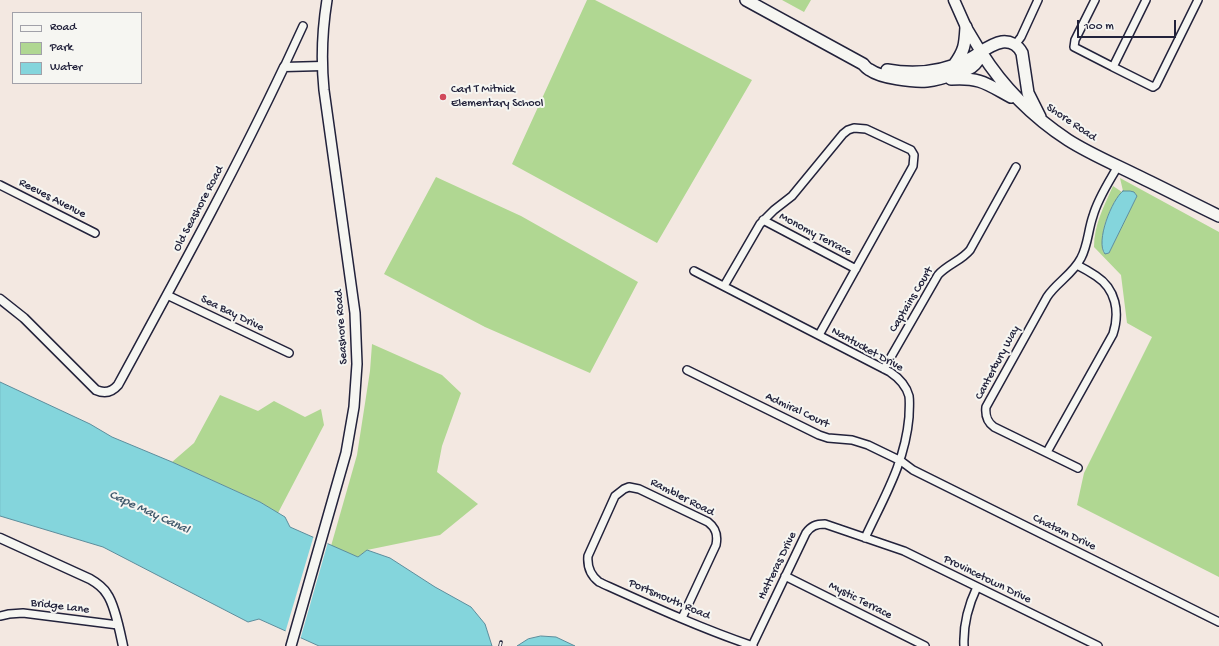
<!DOCTYPE html>
<style>
body{margin:0}
#map{position:relative;width:1219px;height:646px;overflow:hidden;background:#f3e8e1;font-family:"Gochi Hand",sans-serif}
canvas{display:block}
.legend{position:absolute;left:12px;top:12px;width:130px;height:72px;box-sizing:border-box;background:#f6f6f2;border:1px solid #a1a1a9;margin:0;padding:5px 7px;list-style:none;font-size:12px;color:#22223b}
.legend li{display:flex;align-items:center;gap:8px;height:20px}
.legend b{width:20px;border:1px solid #a1a1a9}
.scale{position:absolute;left:1077px;top:20px;width:99px;height:18px;box-sizing:border-box;border:2px solid #22223b;border-top:0;padding-left:5px;font-size:12px;line-height:14px;white-space:nowrap;color:#22223b;-webkit-text-stroke:3px #f6f6f2;paint-order:stroke}
</style>
<div id="map">
<canvas width="1219" height="646"></canvas>
<ul class="legend">
<li><b style="height:5px;background:#f6f6f2"></b>Road</li>
<li><b style="height:11px;background:#b0d792"></b>Park</li>
<li><b style="height:11px;background:#84d5dc"></b>Water</li>
</ul>
<div class="scale">100 m</div>
</div>
<script>
const ctx = document.querySelector('canvas').getContext('2d');
ctx.lineJoin = 'round';
function fill(path, color) { ctx.fillStyle = color; ctx.fill(path, 'evenodd'); }
function stroke(path, color, width, dash) { ctx.strokeStyle = color; ctx.lineWidth = width; ctx.lineCap = dash ? 'butt' : 'round'; ctx.setLineDash(dash || []); ctx.stroke(path); }
function label(font, color, halo, rows, align = 'center') {
  ctx.font = font + ' "Gochi Hand",sans-serif'; ctx.lineWidth = 4; ctx.setLineDash([]); ctx.textBaseline = 'middle'; ctx.strokeStyle = halo; ctx.fillStyle = color; for (const [text, x, y, turn = 0] of rows) {
    ctx.save(); ctx.translate(x, y); ctx.rotate((+turn || 0) * Math.PI / 180); ctx.textAlign = isNaN(turn) ? turn : align; if (halo) ctx.strokeText(text, 0, 0); ctx.fillText(text, 0, 0); ctx.restore();
  }
}
fill(new Path2D(`
 M587 0H595L752 80 657 243 512 164Z
 M782 0H811L804 12Z
 M436 177 521 216 638 282 590 373 485 327 384 274Z
 M1120 178 1219 232V577L1077 505 1084 473 1152 337 1127 323 1121 275 1094 247C1094 225 1104 206 1113 186L1122 192C1108 209 1100 231 1103 252L1108 254 1109 253 1136 198V194L1130 191H1123Z
 M372 344 442 375 461 393 442 446 437 472 478 504 440 535 367 550 358 557 331 546 357 455 370 371Z
 M220 395 258 411 274 401 305 417 321 409 324 425 278 513 260 502 172 462 194 443Z`), '#b0d792');
const water = new Path2D(`
 M1123 191H1130L1134 192 1137 196 1136 198 1109 253 1105 254C1095 242 1112 199 1123 191Z
 M0 382 90 424 112 437 172 462 260 502 285 517 290 527 358 557 367 550 390 558 435 587 471 607 485 624 492 646H319L259 619 248 622 103 547 0 516Z
 M541 636 556 637 575 646H517L528 639Z`);
fill(water, '#84d5dc');
stroke(water, '#5d8d9c', 1);
fill(new Path2D(`
 M314 535 328 542 300 640 285 633Z`), '#f3e8e1');
const minor = new Path2D(`
 M1095 0 1075 40 1074 47 1113 67 1146 0
 M1015 45 1021 37 1038 0
 M284 67 303 26
 M1113 67 1153 87 1156 85 1198 0
 M0 185 95 233
 M763 220 856 269
 M694 271 890 372C899 378 906 385 909 396 910 403 909 410 909 417 905 463 884 497 865 538
 M724 286 760 224 774 210 792 196 843 134 848 130 854 128 866 129 911 150 914 155 913 166 819 335
 M167 295 289 353
 M884 369 938 275C948 264 961 261 970 250L1016 167
 M687 370 819 435 828 438 852 440 868 445 901 461 913 470 1219 622
 M1047 452 1113 334C1120 312 1116 289 1096 276 1090 272 1083 268 1077 265
 M1078 468 994 427C987 422 985 416 986 407L1047 297C1056 283 1073 274 1081 258 1088 245 1088 230 1093 216 1098 198 1109 182 1118 166
 M785 576 925 646
 M0 616 9 614 23 613 118 625
 M682 618 716 545C718 535 716 528 708 522L639 489 629 487 624 489 615 496 588 556C587 567 590 575 599 582 650 605 700 628 753 646
 M752 646 806 533C811 526 816 524 825 524L904 551 1098 646
 M964 646C963 625 968 606 977 587`);
const tertiary = new Path2D(`
 M0 299 24 318 96 390C105 394 112 392 118 385 175 280 233 175 284 67L322 66
 M0 538 90 579C97 583 103 587 107 594 115 605 120 632 123 646`);
const secondary = new Path2D(`
 M291 646 346 453 354 407 357 364 355 313 324 90C321 60 322 31 327 0`);
const primary = new Path2D(`
 M954 0 966 27 981 52`);
const trunk = new Path2D(`
 M746 0 863 64C865 66 867 69 870 70 881 78 913 82 927 81 936 80 946 77 954 74 968 70 978 67 981 52
 M981 52C1003 87 1033 117 1068 140 1090 154 1114 164 1138 176 1165 189 1192 203 1219 216
 M954 65C965 50 965 44 966 27
 M887 70C915 75 943 72 969 59 979 54 990 44 1002 42 1010 41 1018 45 1022 53L1028 93 1040 117
 M951 79C980 77 987 84 1011 97`);
stroke(minor, '#22223b', 10);
stroke(tertiary, '#22223b', 11);
stroke(secondary, '#22223b', 12);
stroke(primary, '#22223b', 13);
stroke(trunk, '#22223b', 14);
stroke(minor, '#f6f6f2', 7);
stroke(tertiary, '#f6f6f2', 8);
stroke(secondary, '#f6f6f2', 9);
stroke(primary, '#f6f6f2', 10);
stroke(trunk, '#f6f6f2', 11);
const rail = new Path2D(`
 M500 646 501 642`);
stroke(rail, '#22223b', 3.5);
stroke(rail, '#f6f6f2', 2, [6]);
for (const [x, y, r, color] of [
 [443,97,4,"#d1495b"]
]) { const dot = new Path2D(); dot.arc(x, y, r, 0, 2 * Math.PI); ctx.fillStyle = color; ctx.fill(dot); stroke(dot, '#f6f6f2', 1.5); }
label('12px', '#22223b', '#f6f6f2', [
 ["Carl T Mitnick",451,90],
 ["Elementary School",451,104]
], 'left');
label('12px', '#22223b', '#f6f6f2', [
 ["Shore Road",1071,123,34],
 ["Reeves Avenue",52,199,27],
 ["Old Seashore Road",199,209,-62],
 ["Monomy Terrace",815,235,28],
 ["Captains Court",912,300,-59],
 ["Sea Bay Drive",232,314,26],
 ["Seashore Road",342,327,-94],
 ["Nantucket Drive",867,350,29],
 ["Canterbury Way",998,363,-62],
 ["Admiral Court",797,411,25],
 ["Rambler Road",682,498,27],
 ["Chatam Drive",1064,533,26],
 ["Hatteras Drive",778,566,-64],
 ["Provincetown Drive",987,580,26],
 ["Portsmouth Road",669,600,23],
 ["Mystic Terrace",860,601,27],
 ["Bridge Lane",60,607,7]
]);
label('italic 13px', '#3f586b', '#f6f6f2', [
 ["Cape May Canal",149,513,25]
]);
</script>
